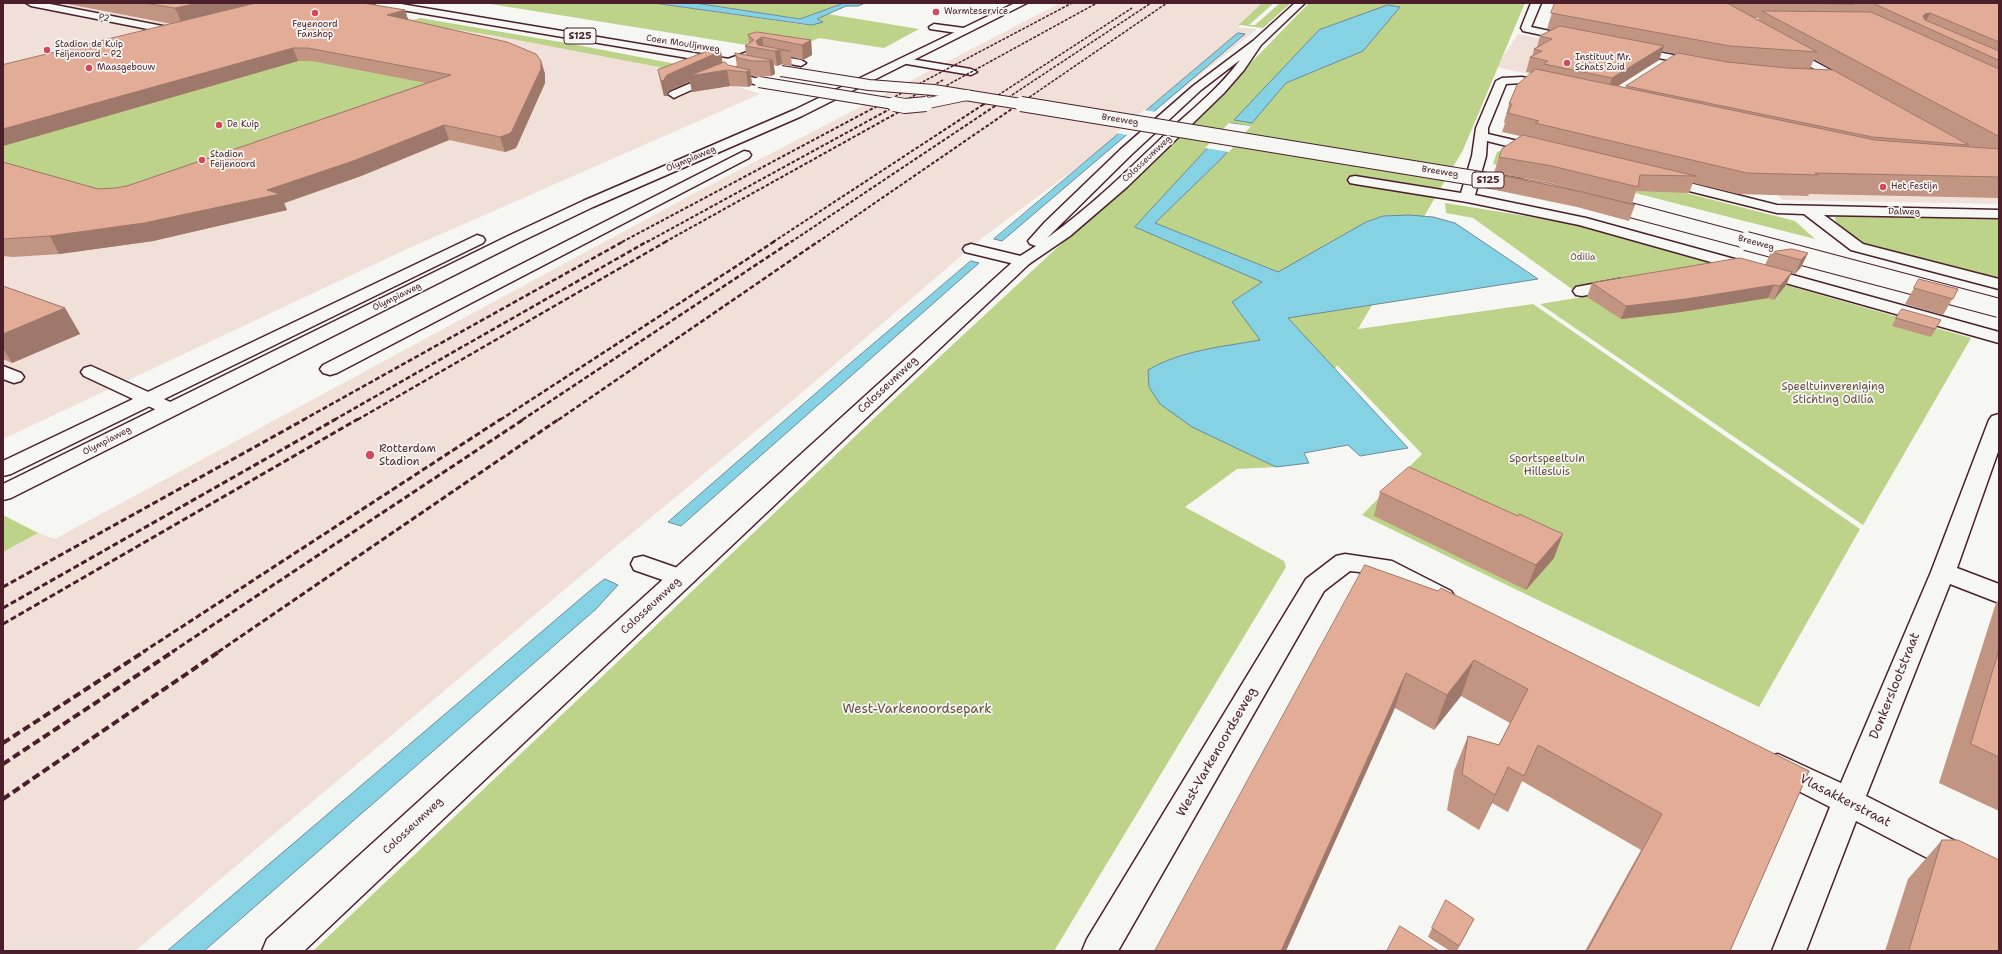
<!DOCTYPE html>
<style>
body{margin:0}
#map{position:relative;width:2002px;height:954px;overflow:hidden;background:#f6f6f2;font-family:"Shantell Sans",sans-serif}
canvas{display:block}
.frame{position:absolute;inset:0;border:4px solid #4a1f2b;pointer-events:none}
</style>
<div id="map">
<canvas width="2002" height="954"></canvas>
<div class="frame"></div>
</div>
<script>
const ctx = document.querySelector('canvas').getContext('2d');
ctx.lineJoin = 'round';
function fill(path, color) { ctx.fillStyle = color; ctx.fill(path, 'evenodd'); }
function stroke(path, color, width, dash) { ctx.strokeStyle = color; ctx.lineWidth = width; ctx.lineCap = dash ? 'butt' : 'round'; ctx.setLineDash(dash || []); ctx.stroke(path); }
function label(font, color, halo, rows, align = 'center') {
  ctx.font = font + ' "Shantell Sans",sans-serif'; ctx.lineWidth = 3.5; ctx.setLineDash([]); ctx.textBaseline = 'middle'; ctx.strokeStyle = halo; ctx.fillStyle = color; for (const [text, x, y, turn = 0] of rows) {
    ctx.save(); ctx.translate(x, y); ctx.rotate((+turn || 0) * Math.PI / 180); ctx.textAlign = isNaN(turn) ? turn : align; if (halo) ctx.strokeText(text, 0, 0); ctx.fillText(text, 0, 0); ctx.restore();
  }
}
fill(new Path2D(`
 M3 3H316L421 20 685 70 760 94 407 249 3 439Z
 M1060 3H1262L1235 27 1257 29 1180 91 982 238 792 401 614 548 135 951H3V552L38 533 55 539 691 195Z
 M1518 34 1642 59 1594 88 1496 67Z
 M1747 169 1999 174V204L1783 200Z`), '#f0e0d7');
fill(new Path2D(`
 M484 3H654L806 25H812L820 20 816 19 828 14 919 29 884 48 819 38 796 48 753 46Z
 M695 3H844L800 19Z
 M1262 3H1274L1249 25H1255L1280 3H1291L1263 28 1240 25 1235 28Z
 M1309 3H1525L1463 150 1358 329 1533 304 1860 529 1759 707 1362 515 1422 454 1337 365 1276 467 1237 469 1185 507 1284 561 1286 567 1054 951H313L904 390 1204 111Z
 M420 18 572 44 702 69 686 77 659 67 497 36 409 22Z
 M209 53 545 74V83L541 92 528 101 492 121 361 176 280 205 153 241 59 254 3 256V106Z
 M1503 150 1523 151 1795 221 1815 239 1635 193 1493 164 1497 152Z
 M1445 203 1569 223 1971 338 1863 525 1540 304 1583 297 1473 218 1446 213Z
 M1837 216 1999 218V279L1860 243 1836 222 1835 218Z
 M3 515 38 533 3 552Z`), '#bdd389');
const water = new Path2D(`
 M654 3H695L800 19 844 3H865L858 6H846L817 19 823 22 812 25Z
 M1388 5 1400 7 1363 51 1286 83 1252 123 1234 120 1319 30Z
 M1238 33 1245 34 1002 241 994 239Z
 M1231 123 1250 126 1221 159 1155 223 1278 272 1366 222 1383 216 1409 215 1433 217 1455 223 1538 279 1288 318 1408 448 1360 456 1348 445 1304 453 1309 463 1276 467 1192 427 1160 404 1149 387 1148 370C1182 350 1222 347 1260 340L1232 302 1262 282 1135 227Z
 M971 261 979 263 681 526 668 522 847 366Z
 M605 579 618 585 596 609 204 951H167L593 588Z`);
fill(water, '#85d2e4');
stroke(water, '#6d8a9a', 1);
fill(new Path2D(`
 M1144 110 1156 112 1128 135 1116 133Z
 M1229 123 1251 126 1229 152 1205 148Z`), '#f6f6f2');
const minor = new Path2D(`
 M26 3H45L178 29 183 32 178 35 31 6Z
 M1531 3H1541L1531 27 1578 37 1579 39 1578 41 1574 42 1523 31 1521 28Z
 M934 24 964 28 969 31 964 34 930 29 929 27Z
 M1786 46 1853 82 1855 84 1853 86H1845L1782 51 1781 49 1782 47Z
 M1631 47 1700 60 1705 63 1700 66 1627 52 1626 50Z
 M750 51 755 54 754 56 735 64 736 70 739 74 763 80 765 82 763 84 759 85 731 79 724 70V62L725 60Z
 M905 58 971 69 977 72 971 75 901 63 900 61 901 59Z
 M719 71 725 74 723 76 678 96 674 98 668 94 670 92Z
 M1522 77 1555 84 1557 86 1551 89 1522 83 1506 84 1488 128V134L1544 147 1546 150 1544 153 1539 154 1487 141 1486 156 1475 195 1586 218 1999 332V343L1579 225 1467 202 1355 184 1350 183 1348 180 1350 177 1355 176 1461 193 1472 156 1476 128 1496 81 1502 78Z
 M744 151 749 152 751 155 749 158 337 373 330 375 323 373 320 369 323 365Z
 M1662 176 1777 205 1999 210V218L1824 215 1863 244 1999 279V289L1851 250 1804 214 1777 213 1657 183 1655 180 1657 177Z
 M971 244 1029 258 1031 261 1029 264 1023 266 965 252 963 249 965 246Z
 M1619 279 1625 280 1627 284 1625 288 1582 296 1576 295 1573 291 1576 287Z
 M3 366 21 373 24 377 21 381 14 383 3 379Z
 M91 366 177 405 180 409 177 413 170 415 163 413 84 376 81 372 84 368Z
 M1999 414V449L1957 568 1999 584V603L1950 584 1866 796 1999 863V894L1987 889 1856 821 1806 951H1772L1830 807 1767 775 1763 766 1767 757 1778 754 1841 783 1931 572 1989 420 1992 416Z
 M1345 554 1392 561 1451 591 1455 597 1451 603 1442 606 1433 603 1378 574 1350 571 1324 591 1118 951H1082L1087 939 1306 579 1336 556Z
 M643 556 689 572 692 578 689 584 680 586 634 570 631 564 634 558Z`);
const major = new Path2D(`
 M373 3H395L765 65 771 68 765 71 378 6Z
 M1015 3H1027L802 116 593 207 520 242 11 498 3 500V484L508 236 583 201 794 110Z
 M1295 3H1305L1261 45 1244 70 1224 93 1127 187 1070 236 1029 264 304 951H262L267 939 1017 258 1036 246 1030 244 1028 241 1045 222 1121 149 1193 86 1253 41ZM1240 60C1221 86 1195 107 1171 129 1131 167 1092 206 1047 238L1131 155 1201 90Z
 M762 53 801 60 806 63 801 66 758 58 757 56Z
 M477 235 483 237 485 240 483 243 11 474 3 476V461Z`);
stroke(minor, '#4a1f2b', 3);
stroke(major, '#4a1f2b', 3);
fill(minor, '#f6f6f2');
fill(major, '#f6f6f2');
stroke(new Path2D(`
 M879 105 1072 3
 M897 105 943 80
 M911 105 1097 3
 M983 105 1132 8
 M997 105 1151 3
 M1018 105 1167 3`), '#4a1f2b', 1.5, [3, 1.5]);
stroke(new Path2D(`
 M622 242 881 104
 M647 242 899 104
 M665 242 913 104
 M773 242 984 104
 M791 242 998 104
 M818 242 1019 104`), '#4a1f2b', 2, [3.5, 2]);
stroke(new Path2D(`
 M303 420 624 241
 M334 420 648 241
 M357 420 667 241
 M500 420 775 241
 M522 420 792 241
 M558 420 819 241`), '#4a1f2b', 2.5, [5, 2.5]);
stroke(new Path2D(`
 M3 587 305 419
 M3 608 336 419
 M3 624 358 419
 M143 652 501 419
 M172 652 524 419
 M218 652 559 419`), '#4a1f2b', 3, [6, 3]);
stroke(new Path2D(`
 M3 743 145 651
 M3 764 174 651
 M3 799 220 651`), '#4a1f2b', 4, [8, 4]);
const minorBridgeFar1 = new Path2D(`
 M759 82 900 105
 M919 105 967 95`);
const minorBridge = new Path2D(`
 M894 104 905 106 926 104`);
const majorBridgeFar2 = new Path2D(`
 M781 71 869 85 934 90 1027 105`);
const majorBridgeFar1 = new Path2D(`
 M1021 104 1523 186
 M1604 203 1750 242`);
const majorBridge = new Path2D(`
 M1746 241 1999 308`);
stroke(minorBridgeFar1, '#4a1f2b', 12, []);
stroke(minorBridge, '#4a1f2b', 16, []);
stroke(majorBridgeFar2, '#4a1f2b', 12, []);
stroke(majorBridgeFar1, '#4a1f2b', 16, []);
stroke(majorBridge, '#4a1f2b', 20, []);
stroke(minorBridgeFar1, '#f6f6f2', 10);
stroke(minorBridge, '#f6f6f2', 14);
stroke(majorBridgeFar2, '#f6f6f2', 10);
stroke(majorBridgeFar1, '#f6f6f2', 14);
stroke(majorBridge, '#f6f6f2', 18);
fill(new Path2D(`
 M62 3H363L405 10 408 20 541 61 545 74V83L516 148 505 152 449 140 361 176 284 203 287 210 153 241 59 254 13 257 3 256V162L98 189 115 188 127 186 426 83 312 61H298L3 146V65L172 24Z
 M1555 3H1999V198L1809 194 1808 196 1738 194 1693 183 1689 193 1636 191 1632 204 1547 182 1494 173 1499 157 1520 136 1502 132 1505 123 1504 122 1509 104 1531 73 1526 72 1530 57H1532L1534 49 1537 47 1540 36 1552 30 1547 29ZM1754 18H1759L1758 20ZM1662 51 1677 54 1626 86V88L1618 86 1659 60ZM1814 59 1833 70 1810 69Z
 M748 35 811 40 812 55 803 60 791 57 792 66 782 64 777 66 774 65 775 74 771 76 755 77 751 75 752 85 748 87 730 86 692 92 690 81 669 91 667 93 668 96H664L661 85 658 70 721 51 722 63 728 65 737 67 735 53 746 55 745 46 749 43Z
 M1495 174 1548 183 1635 205 1629 221 1577 207 1491 189Z
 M1771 252 1808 253 1801 267 1795 274 1791 273 1786 285 1774 300 1768 298 1681 312 1621 319 1587 297 1592 283 1765 265Z
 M3 286 65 308 80 334 12 363 3 359Z
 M1914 288 1958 289 1943 315 1905 304Z
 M1896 318 1941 320 1931 337 1892 326Z
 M1380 492 1554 558 1526 590 1374 516Z
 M1365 565 1809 771 1730 951H1585L1641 850 1522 781 1508 812 1492 803 1479 830 1447 810 1454 771 1468 736 1499 745 1510 723 1461 696 1434 730 1395 708Z
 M1999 599V811L1939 783 1996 603Z
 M1942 840 1999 951H1885L1908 879Z
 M1474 919 1457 951H1450L1428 937 1432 928Z`), '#c29482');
fill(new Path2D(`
 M199 3H274L183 26 175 8Z
 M405 10 409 22 387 15Z
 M1930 13 1924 26 1923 16 1925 14Z
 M762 37 764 49 757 48 756 41Z
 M811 40 812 55 803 60 802 45Z
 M1664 46 1659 60 1607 93 1612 78Z
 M293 48 298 61 3 146V129Z
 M780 50 782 64 777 66 775 51Z
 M721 51 723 66 727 70 730 86 692 92 690 81 669 91 667 93 668 96H664L661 81 667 75Z
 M773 60 775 74 771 76 769 61Z
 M541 61 545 74V83L516 148 505 152 500 137Z
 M750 70 752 85 748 87 746 72Z
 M444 125 449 140 361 176 284 203 287 210 153 241 59 254 50 236 267 190Z
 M1808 253 1801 267 1795 274 1801 260Z
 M1792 272 1786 285 1774 300 1780 286Z
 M1774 285 1768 298 1681 312 1621 319 1626 306Z
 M65 308 80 334 12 363 3 348V334Z
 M1563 534 1554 558 1526 590 1536 565Z
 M1474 660 1461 696 1434 730 1447 695Z
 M1406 673 1395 708 1286 951H1281Z
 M1538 745 1522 781 1508 812Z
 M1508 767 1492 803 1479 830 1495 795Z`), '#9e786a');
const building = new Path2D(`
 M145 3H199L175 8Z
 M256 3H363L405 10 387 15 507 42 536 54 541 61V69L511 133 500 137 444 125 356 160 267 190 280 194 144 223 50 236 3 239V162L98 189 115 188 127 186 451 75 308 48H293L3 129V65Z
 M1555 3H1727L1817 52 1730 46 1551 13Z
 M1793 3H1851L1853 4Z
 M1873 3H1999V42L1930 13 1925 14 1923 16 1925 20 1999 51V60Z
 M1762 11 1871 12 1999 69V136Z
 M1560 26 1664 46 1612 78 1544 64 1548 61 1530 57 1542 51 1534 49 1552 39 1540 36Z
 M757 32 811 40 802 45 762 37 756 41 758 45 790 51 780 50 775 51 745 46 754 40 748 35Z
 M711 50 721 51 667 75 664 79 665 80 661 81 658 70Z
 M735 53 773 60 769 61H753L738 58Z
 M1678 53 1727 62 1787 68 1833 70 1969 145 1872 137 1626 86Z
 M725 62 728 65 750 70 746 72 727 70 689 76Z
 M1536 69 1875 140 1999 149V177L1815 173 1818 175 1747 173 1535 123 1539 121 1508 113 1512 104H1509L1517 85Z
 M1523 135 1696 176 1640 175 1638 187 1552 166 1499 157 1502 149Z
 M1495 174 1548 183 1635 205 1582 192Z
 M1792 249 1808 253 1801 260 1771 252Z
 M1740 258 1792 272 1780 286 1774 285 1686 299 1626 306 1592 283Z
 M1919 279 1958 289 1953 299 1914 288Z
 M3 286 65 308 3 334Z
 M1902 309 1941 320 1935 329 1896 318Z
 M1409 467 1518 516 1519 514 1563 534 1536 565 1380 492Z
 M1365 565 1438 591 1441 588 1809 771 1730 951H1587L1662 814 1538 745 1524 776 1508 767 1495 795 1462 774 1468 736 1499 745 1528 689 1474 660 1447 695 1406 673 1281 951H1155Z
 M1999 650V757L1971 744Z
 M1942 840H1958L1999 860V951H1909Z
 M1446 900 1474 919 1459 946 1432 928Z
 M1400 926 1439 951H1387Z`);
fill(building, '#e2ac97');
stroke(building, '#9e786a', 1);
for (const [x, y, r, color] of [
 [936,12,4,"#d1495b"],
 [315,13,4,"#d1495b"],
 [47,50,4,"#d1495b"],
 [1567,63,4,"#d1495b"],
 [89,68,4,"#d1495b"],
 [219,125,4,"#d1495b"],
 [202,160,4,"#d1495b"],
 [1883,187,4,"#d1495b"],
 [370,455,5,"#d1495b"]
]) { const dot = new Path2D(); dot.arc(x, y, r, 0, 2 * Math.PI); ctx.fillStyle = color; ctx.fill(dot); stroke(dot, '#f6f6f2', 1.5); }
label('9px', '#4a1f2b', '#f6f6f2', [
 ["Warmteservice",944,12],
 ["Feyenoord",315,25,"center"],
 ["Fanshop",315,35,"center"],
 ["Stadion de Kuip",55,45],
 ["Feijenoord - P2",55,55],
 ["Instituut Mr.",1575,58],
 ["Schats Zuid",1575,68],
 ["Maasgebouw",97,68],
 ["De Kuip",227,125],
 ["Stadion",210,155],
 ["Feijenoord",210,165],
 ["Het Festijn",1891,187]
], 'left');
label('9px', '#4a1f2b', '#f6f6f2', [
 ["P2",104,18,11],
 ["Coen Moulijnweg",683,44,9],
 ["Breeweg",1120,120,9],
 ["Olympiaweg",691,159,-23],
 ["Colosseumweg",1147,159,-43],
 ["Breeweg",1440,172,9],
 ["Dalweg",1904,212,1],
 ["Breeweg",1756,243,15],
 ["Olympiaweg",397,297,-26],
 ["Olympiaweg",107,441,-27]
]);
label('9px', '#674c42', '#f6f6f2', [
 ["Odilia",1583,258]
]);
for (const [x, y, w] of [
 [580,36,32],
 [1488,180,32]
]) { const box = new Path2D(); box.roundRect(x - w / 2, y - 8, w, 16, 3); ctx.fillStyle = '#f6f6f2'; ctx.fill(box); stroke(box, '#4a1f2b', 1); }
label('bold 10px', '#4a1f2b', null, [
 ["S125",580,36],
 ["S125",1488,180]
]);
label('11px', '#4a1f2b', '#f6f6f2', [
 ["Colosseumweg",888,385,-43],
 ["Colosseumweg",651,606,-43],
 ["Colosseumweg",413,826,-43]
]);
label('11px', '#674c42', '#f6f6f2', [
 ["Speeltuinvereniging",1833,387],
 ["Stichting Odilia",1833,400],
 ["Sportspeeltuin",1547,459],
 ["Hillesluis",1547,472]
]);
label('11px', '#4a1f2b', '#f6f6f2', [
 ["Rotterdam",379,449],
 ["Stadion",379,462]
], 'left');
label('13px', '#4a1f2b', '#f6f6f2', [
 ["Donkerslootstraat",1895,686,-68],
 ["West-Varkenoordseweg",1217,752,-60],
 ["Vlasakkerstraat",1845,801,27]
]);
label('13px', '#674c42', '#f6f6f2', [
 ["West-Varkenoordsepark",917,710]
]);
</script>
